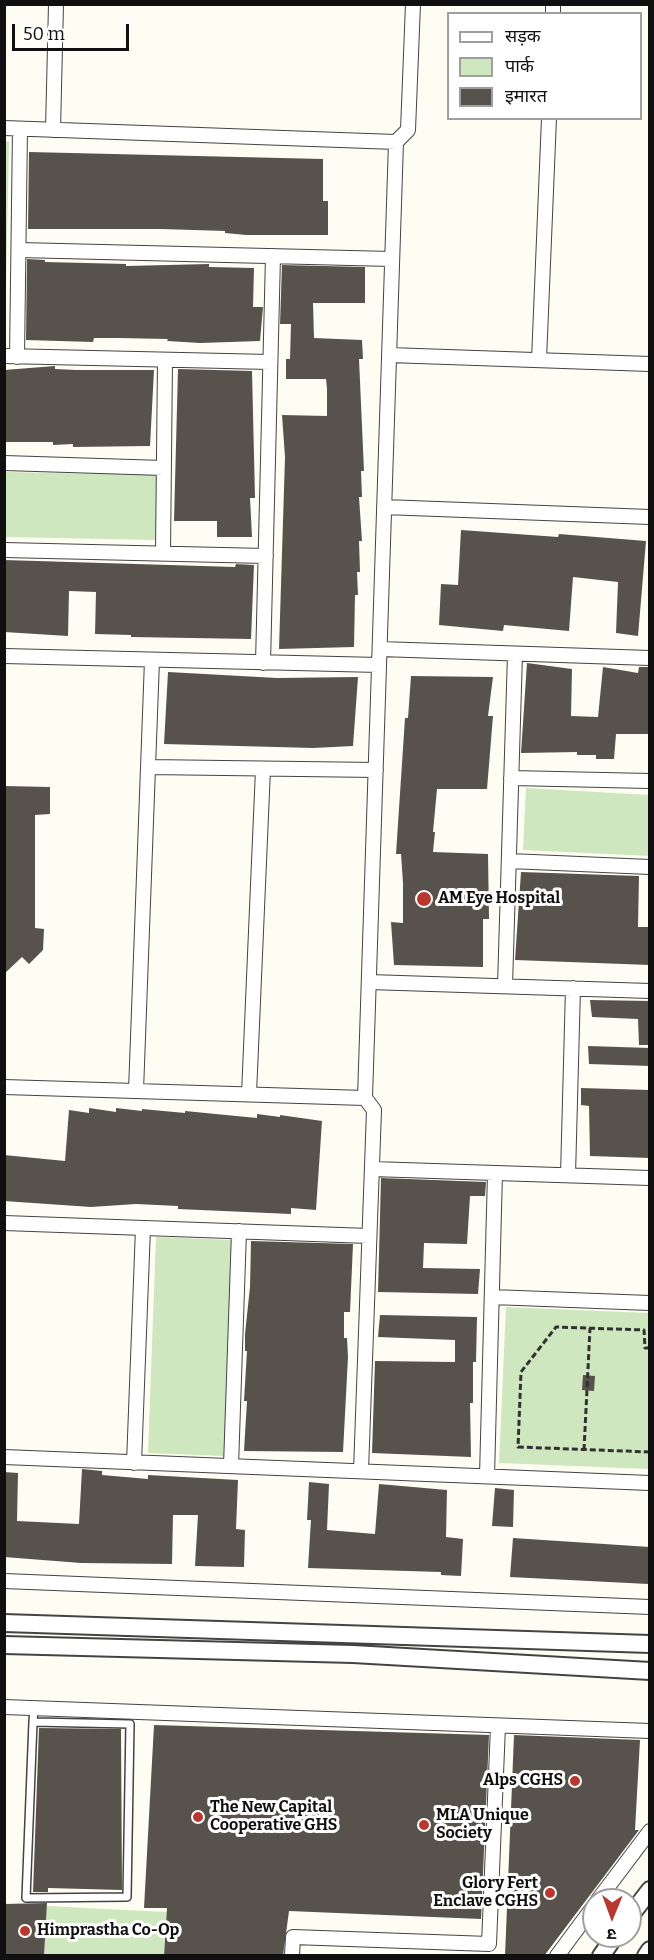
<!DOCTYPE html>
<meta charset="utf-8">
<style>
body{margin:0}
#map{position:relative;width:654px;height:1960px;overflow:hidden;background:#fefdf3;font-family:Bitter,"Noto Sans Devanagari",serif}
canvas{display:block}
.frame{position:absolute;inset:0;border:6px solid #101010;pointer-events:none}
.legend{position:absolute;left:447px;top:12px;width:195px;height:108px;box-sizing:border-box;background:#fff;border:2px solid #9f9f9f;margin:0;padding:8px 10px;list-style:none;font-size:18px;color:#101010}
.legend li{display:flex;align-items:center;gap:12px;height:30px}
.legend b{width:30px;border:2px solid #9f9f9f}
.north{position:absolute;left:582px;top:1888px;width:60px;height:60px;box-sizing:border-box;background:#fff;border:2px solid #9f9f9f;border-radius:50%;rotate:181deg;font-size:16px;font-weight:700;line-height:24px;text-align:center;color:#101010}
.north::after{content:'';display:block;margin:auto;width:21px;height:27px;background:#b8382f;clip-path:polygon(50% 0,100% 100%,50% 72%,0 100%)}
.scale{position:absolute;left:12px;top:24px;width:117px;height:27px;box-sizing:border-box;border:3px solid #101010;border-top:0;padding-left:8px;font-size:18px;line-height:21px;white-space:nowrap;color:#101010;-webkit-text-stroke:4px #fff;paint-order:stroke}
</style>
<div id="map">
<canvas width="654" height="1960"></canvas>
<div class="frame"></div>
<ul class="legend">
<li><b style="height:8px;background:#fff"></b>सड़क</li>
<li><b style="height:16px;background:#cfe7be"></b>पार्क</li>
<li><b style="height:16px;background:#58524c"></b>इमारत</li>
</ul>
<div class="north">उ</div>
<div class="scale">50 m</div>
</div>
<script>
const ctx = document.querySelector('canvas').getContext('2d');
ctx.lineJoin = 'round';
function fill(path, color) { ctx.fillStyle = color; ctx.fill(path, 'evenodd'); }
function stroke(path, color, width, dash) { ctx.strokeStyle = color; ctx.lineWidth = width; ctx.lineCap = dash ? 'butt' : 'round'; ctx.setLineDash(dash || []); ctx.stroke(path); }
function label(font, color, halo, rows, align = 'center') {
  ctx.font = font + ' Bitter,serif'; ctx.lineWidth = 6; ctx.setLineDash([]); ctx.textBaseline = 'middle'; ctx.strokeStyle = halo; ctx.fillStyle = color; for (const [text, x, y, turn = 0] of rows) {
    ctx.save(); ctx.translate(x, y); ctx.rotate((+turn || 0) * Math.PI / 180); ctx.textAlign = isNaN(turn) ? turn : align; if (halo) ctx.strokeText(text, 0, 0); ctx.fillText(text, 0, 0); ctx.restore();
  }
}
fill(new Path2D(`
 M5 141 9 142 5 337 4 141Z
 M5 472 157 475 156 540 5 537Z
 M526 788 649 795V856L523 850Z
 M156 1237 232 1240 224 1456 148 1453Z
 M506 1307 649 1313V1469L499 1463Z
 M47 1906 167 1912 164 1955 44 1956Z`), '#cfe7be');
fill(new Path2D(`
 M29 152 323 159V201H328V235H246L225 233V231L161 229H28Z
 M27 259 45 260V262L126 264V266L209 264V267L254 268 253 307H263L260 341 200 343 167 341 168 339 118 338H94L93 342 26 340Z
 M282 265 365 267V303H313L314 338 362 340 363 359H359L364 471H361L362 497H359L362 541H359L360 572H357L358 595H355L354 647 279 649 285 457 282 415 327 416V389L326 379H286V359H290L291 324H280Z
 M55 366V369L77 370H154L150 446 73 447V444L53 445V442H4V370Z
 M178 369 252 371 255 498H250L252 537H217V521H174Z
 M461 530 558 537 559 534 646 541 638 636 616 633 618 582 573 577 569 631 504 625 503 631 439 625 441 584 458 585Z
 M4 560 235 567 236 564 254 565 251 639 131 637V635L95 634 96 592 69 591 68 636 4 632Z
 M527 663 572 669 571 716 598 717 603 667 638 673 639 667H650V734H616L614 759H596V755H577V752L521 753Z
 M168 672 277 678 358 677 353 746 313 748 164 744Z
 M411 676 493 677 488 716H493L487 789H437L433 832H435L433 852 488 854 489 919H483V967L394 965 391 922 403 923V883L401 854H396L405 718H408Z
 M4 786 50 787V814L35 815V928L44 929 43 950 29 964 22 957 4 974Z
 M521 872 639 876 638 927H650V965L515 960Z
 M590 1000 650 1001V1045H639L638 1019 592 1017Z
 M588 1046 650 1048V1066L589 1064Z
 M581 1088 650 1090V1158L590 1156 589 1106 581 1105Z
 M89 1108 116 1112V1108L142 1111V1109L185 1113V1111L257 1118V1114L280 1117V1115L322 1121 316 1210 291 1208V1214L178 1209V1206L136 1204 91 1207 4 1201V1155L65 1161 69 1110 89 1113Z
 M381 1178 486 1182 485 1196H470L467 1244 424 1243 423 1268 480 1269 478 1294 378 1292Z
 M251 1241 353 1244 350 1312H344V1338H347L348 1357 343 1452 244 1451 247 1401H244L247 1351H245V1334L250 1287Z
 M380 1315 477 1317 476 1362H473V1403H470L471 1457 372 1453 375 1361 455 1362V1340L378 1337Z
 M583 1375 595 1376 594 1391 582 1390Z
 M82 1469 102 1471V1475L148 1479V1475L238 1480 236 1529 245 1530 244 1567 195 1566 198 1515H173L172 1564 81 1563 4 1557V1472L18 1473 17 1521 79 1524Z
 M309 1482 329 1484 327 1530 375 1534 379 1484 447 1490 446 1537 463 1539 461 1576 441 1575V1572L308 1568 311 1520H307Z
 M495 1488 514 1490 513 1527 492 1526Z
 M513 1538 650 1547 648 1584 510 1577Z
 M154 1725 489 1735 481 1919 289 1911 283 1956H164L167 1908H144Z
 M39 1728 121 1729 122 1890 48 1888V1892H33Z
 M514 1735 640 1740 635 1830H639L544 1956H505Z
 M47 1903 44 1956H4V1904Z`), '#58524c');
const service = new Path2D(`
 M33 1722 130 1724 127 1897 26 1898 33 1722 34 1708`);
const minor = new Path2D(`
 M553 14V4
 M4 128 396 142
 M53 130 56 4
 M19 250 392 259
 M389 355 650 364
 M4 356 270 362
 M17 357 20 129
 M539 360 549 118
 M4 463 164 468
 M384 507 650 517
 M4 550 266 556
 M163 553 165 360
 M380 649 650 658
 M4 656 379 665
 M263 663 273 256
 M148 767 376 770
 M511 778 650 781
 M509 861 650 867
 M369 982 650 991
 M505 986 515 654
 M4 1087 365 1098
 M136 1091 152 660
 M249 1094 263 769
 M372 1169 650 1178
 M568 1175 573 988
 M4 1223 369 1236
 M492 1297 650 1303
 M4 1457 650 1483
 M134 1463 143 1228
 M231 1466 239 1231
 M361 1471 374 1110 365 1098 396 142 408 130 413 4
 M487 1476 495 1173
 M4 1581 650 1607
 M4 1707 650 1731
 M598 1900 650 1831
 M292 1956 293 1937 489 1944 498 1726
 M557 1956 594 1906`);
const tertiary = new Path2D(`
 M4 1623 650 1644
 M4 1645 353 1654 650 1671
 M630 1916 650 1890
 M601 1956 615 1936
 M646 1956 650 1950`);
stroke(service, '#434343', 10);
stroke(minor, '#434343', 16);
stroke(tertiary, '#434343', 20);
stroke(new Path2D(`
 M650 1348H645L644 1330 556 1327 521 1372 518 1447 650 1452
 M584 1450 590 1328`), '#323232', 3, [6, 3]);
stroke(service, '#fff', 7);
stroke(minor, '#fff', 14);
stroke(tertiary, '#fff', 16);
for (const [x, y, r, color] of [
 [424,899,8,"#b8382f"],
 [575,1781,6,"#b8382f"],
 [198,1817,6,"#b8382f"],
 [424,1825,6,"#b8382f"],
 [550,1893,6,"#b8382f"],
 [25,1931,6,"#b8382f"]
]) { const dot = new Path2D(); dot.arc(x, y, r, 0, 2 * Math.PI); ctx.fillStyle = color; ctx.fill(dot); stroke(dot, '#fff', 2); }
label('bold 16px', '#101010', '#fff', [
 ["AM Eye Hospital",438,899],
 ["Alps CGHS",563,1781,"right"],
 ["The New Capital",210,1808],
 ["Cooperative GHS",210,1826],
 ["MLA Unique",436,1816],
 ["Society",436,1834],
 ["Glory Fert",538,1884,"right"],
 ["Enclave CGHS",538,1902,"right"],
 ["Himprastha Co-Op",37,1931]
], 'left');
</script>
